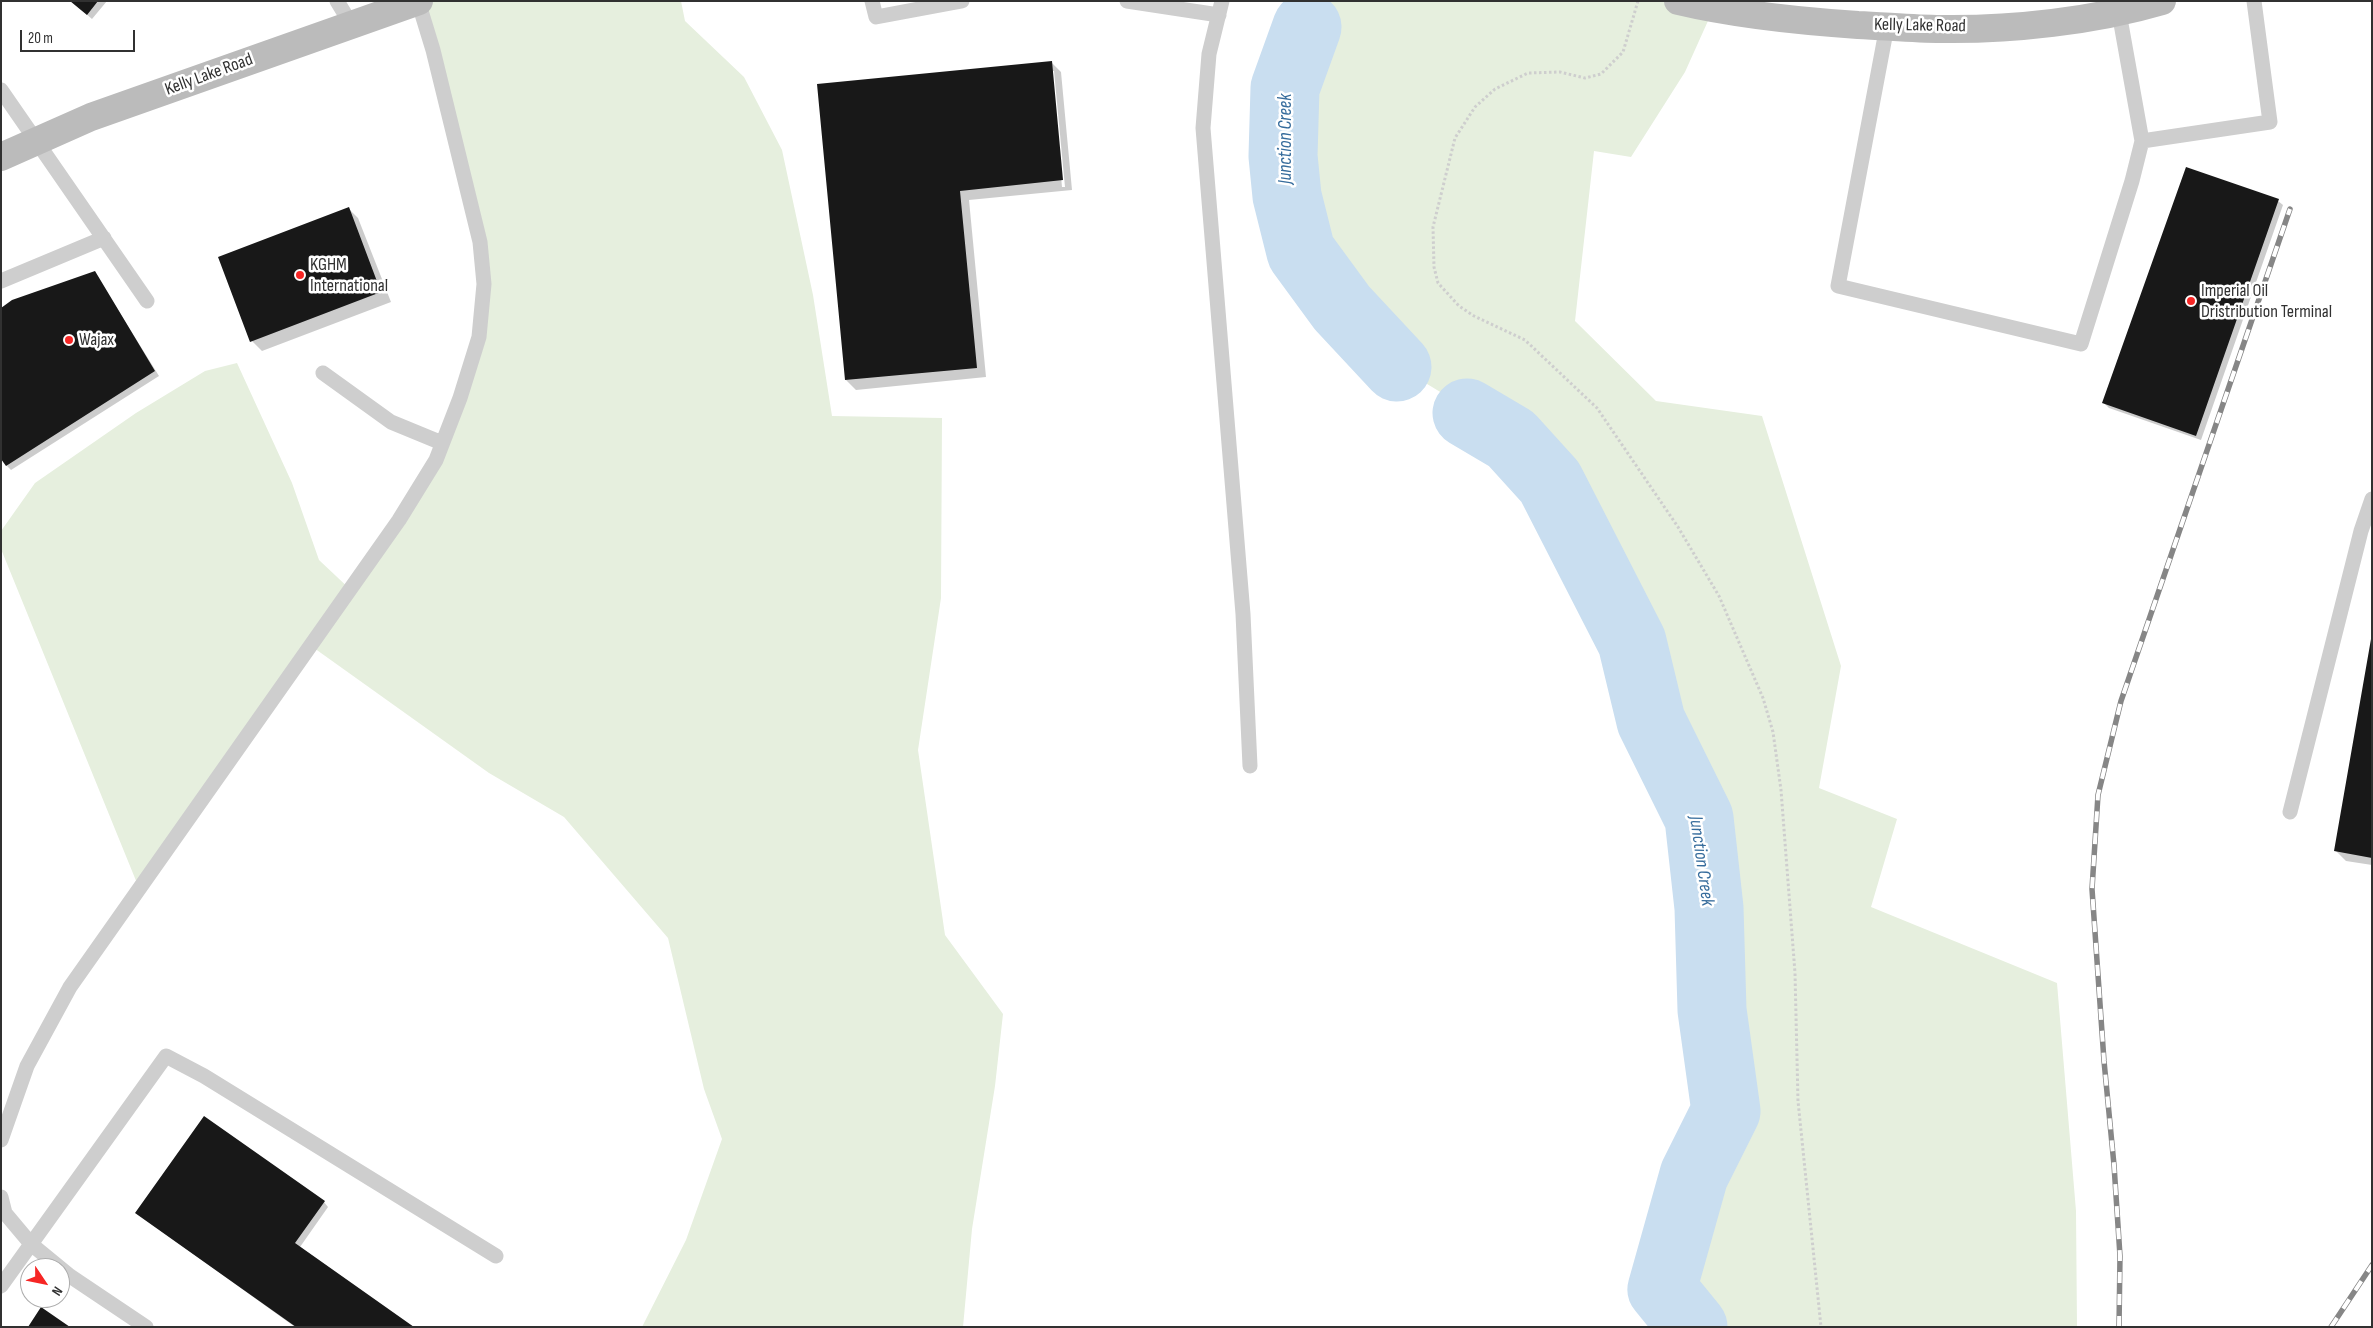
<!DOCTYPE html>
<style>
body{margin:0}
#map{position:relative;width:2373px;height:1328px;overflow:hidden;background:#fff;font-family:"Sofia Sans Condensed",sans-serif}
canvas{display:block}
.frame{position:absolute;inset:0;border:2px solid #313131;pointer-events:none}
.north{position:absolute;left:20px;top:1258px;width:50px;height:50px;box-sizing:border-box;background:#fff;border:1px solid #adadad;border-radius:50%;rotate:124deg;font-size:14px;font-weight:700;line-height:20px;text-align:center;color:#313131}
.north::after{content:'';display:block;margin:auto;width:18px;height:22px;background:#f62625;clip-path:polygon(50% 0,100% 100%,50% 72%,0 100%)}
.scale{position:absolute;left:20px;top:30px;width:115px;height:22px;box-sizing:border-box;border:2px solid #313131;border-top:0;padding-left:6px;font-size:15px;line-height:18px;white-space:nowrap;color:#313131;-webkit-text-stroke:4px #fff;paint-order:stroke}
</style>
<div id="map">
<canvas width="2373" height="1328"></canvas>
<div class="frame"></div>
<div class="north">N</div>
<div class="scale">20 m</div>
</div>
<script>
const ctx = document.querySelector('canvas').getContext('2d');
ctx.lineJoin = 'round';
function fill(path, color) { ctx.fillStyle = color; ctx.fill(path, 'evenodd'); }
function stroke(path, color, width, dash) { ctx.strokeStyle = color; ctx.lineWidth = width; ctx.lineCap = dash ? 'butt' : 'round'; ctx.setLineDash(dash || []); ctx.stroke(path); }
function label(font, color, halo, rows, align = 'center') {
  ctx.font = font + ' "Sofia Sans Condensed",sans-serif'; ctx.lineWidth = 5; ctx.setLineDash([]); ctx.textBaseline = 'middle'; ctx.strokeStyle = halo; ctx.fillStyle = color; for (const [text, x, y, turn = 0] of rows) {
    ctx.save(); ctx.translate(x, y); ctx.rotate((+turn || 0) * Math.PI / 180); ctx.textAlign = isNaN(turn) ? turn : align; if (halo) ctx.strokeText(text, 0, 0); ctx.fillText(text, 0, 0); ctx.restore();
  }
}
fill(new Path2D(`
 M428 1H681L685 21 744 77 782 150 813 295 832 416 942 418 941 598 918 750 945 935 1003 1014 995 1086 972 1229 963 1327H642L686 1240 722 1139 704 1089 668 938 564 817 489 773 314 648 141 893 1 549V531L35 483 136 413 205 371 237 363 292 483 319 560 353 592 439 461 488 284 421 4Z
 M1314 1H1662L1712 12 1685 72 1631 157 1594 151 1575 321 1656 401 1762 416 1841 666 1819 788 1897 819 1871 907 2057 983 2076 1211 2077 1327H1681L1686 1314 1665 1288 1696 1176 1729 1112 1715 1010 1712 907 1701 817 1653 721 1635 641 1553 481 1513 436 1399 367 1344 307 1304 252 1290 198 1285 156 1287 89 1308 34Z`), '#e6efde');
fill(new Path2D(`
 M71 1H107L92 19Z
 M1051 62 1061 72 1072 190 969 200 986 377 856 390 846 380 819 85ZM1051 71H1054L1065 187H1062Z
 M2278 201 2283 205 2201 440 2109 408 2104 403Z
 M348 208 358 218 391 302 262 351 252 341Z
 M95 273 159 376 11 470 7 466Z
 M2372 641V865L2346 861 2336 851Z
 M324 1202 328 1207 300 1247 412 1327H295L136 1213Z`), '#0003');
stroke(new Path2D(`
 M1307 27 1285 88 1283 156 1287 196 1301 252 1342 308 1397 367
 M1467 413 1511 439 1550 482 1632 642 1651 721 1699 818 1709 908 1712 1010 1726 1111 1694 1175 1662 1289 1693 1327`), '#c9def0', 69);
fill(new Path2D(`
 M70 1H98L87 15Z
 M1052 61 1063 180 960 191 977 368 845 380 817 84Z
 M2186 167 2279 199 2196 436 2102 403Z
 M349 207 381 292 250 342 218 257Z
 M95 271 155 371 6 466 1 459V308L12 300Z
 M2371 639H2372V858L2334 851Z
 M204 1116 325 1201 295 1243 414 1327H296L135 1213Z
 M41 1307 70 1327H28Z`), '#181818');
stroke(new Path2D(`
 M1638 1 1623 52 1601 74 1585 78 1560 72 1528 73 1495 89 1475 107 1455 138 1433 227 1434 267 1438 283 1459 306 1474 316 1525 340 1597 408 1678 527 1719 596 1763 698 1773 732 1781 790 1795 973 1798 1101 1821 1327`), '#cecece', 3, [2.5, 2.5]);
stroke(new Path2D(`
 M337 1 351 24
 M872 1 876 17 962 1
 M1127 1 1219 15
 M1222 1 1209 54 1203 128 1243 614 1250 766
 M2118 7 2142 141 2270 122 2254 1
 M1887 26 1838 286 2081 344 2132 181 2142 141
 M1 90 147 301
 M1 281 104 238
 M323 373 391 422 442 443
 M2290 812 2361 531 2372 499
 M1 1140 27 1066 70 987 399 520 436 460 460 398 479 337 484 284 480 242 433 50 418 1
 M1 1197 5 1213 31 1244 70 1276 146 1327
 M1 1286 166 1056 204 1076 496 1256`), '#cecece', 15);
stroke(new Path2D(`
 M1678 1C1737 15 1797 21 1858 25 1885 26 1913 29 1941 29 2012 30 2094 21 2162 1
 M1 157 91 117 419 1`), '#bbb', 28);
const rail = new Path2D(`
 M2119 1327 2120 1256 2114 1165 2104 1061 2092 889 2098 795 2121 701 2290 209
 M2331 1327 2372 1265`);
stroke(rail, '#868686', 5.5);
stroke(rail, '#fff', 4, [11]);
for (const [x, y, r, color] of [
 [300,275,5,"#f62625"],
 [2191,301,5,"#f62625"],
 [69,340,5,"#f62625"]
]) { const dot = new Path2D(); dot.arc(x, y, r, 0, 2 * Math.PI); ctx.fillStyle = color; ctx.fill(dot); stroke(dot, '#fff', 2); }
label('18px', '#313131', '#fff', [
 ["Kelly Lake Road",1920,26,1],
 ["Kelly Lake Road",209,75,-20]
]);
label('18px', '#313131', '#fff', [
 ["KGHM",310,265],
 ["International",310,286],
 ["Imperial Oil",2201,291],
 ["Dristribution Terminal",2201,312],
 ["Wajax",79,340]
], 'left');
label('italic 19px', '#366c9c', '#fff', [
 ["Junction Creek",1286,139,-90],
 ["Junction Creek",1701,861,82]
]);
</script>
